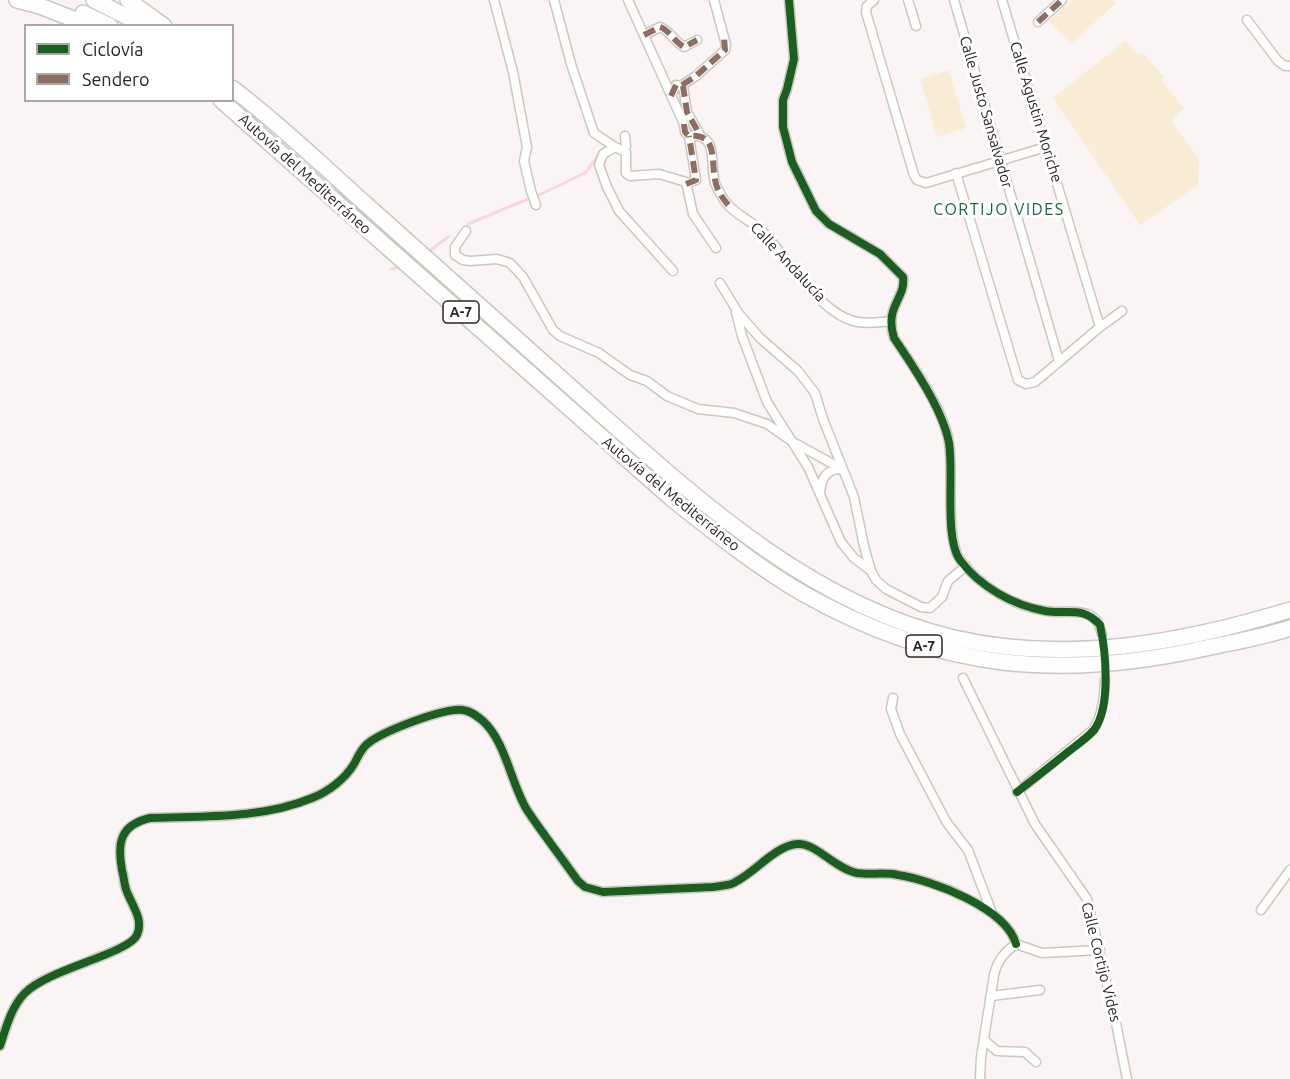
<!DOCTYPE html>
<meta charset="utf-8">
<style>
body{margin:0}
#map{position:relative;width:1290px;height:1079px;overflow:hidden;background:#faf5f4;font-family:Ubuntu,sans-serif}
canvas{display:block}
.legend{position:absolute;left:24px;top:24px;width:210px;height:78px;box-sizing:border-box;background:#fff;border:2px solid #aaa7a7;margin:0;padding:8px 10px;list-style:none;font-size:18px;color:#2a2422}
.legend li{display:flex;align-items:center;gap:12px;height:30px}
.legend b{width:30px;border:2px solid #aaa7a7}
</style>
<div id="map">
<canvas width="1290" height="1079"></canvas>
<ul class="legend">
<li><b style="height:8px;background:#1b5e20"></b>Ciclovía</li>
<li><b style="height:8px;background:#8d6e63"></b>Sendero</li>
</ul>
</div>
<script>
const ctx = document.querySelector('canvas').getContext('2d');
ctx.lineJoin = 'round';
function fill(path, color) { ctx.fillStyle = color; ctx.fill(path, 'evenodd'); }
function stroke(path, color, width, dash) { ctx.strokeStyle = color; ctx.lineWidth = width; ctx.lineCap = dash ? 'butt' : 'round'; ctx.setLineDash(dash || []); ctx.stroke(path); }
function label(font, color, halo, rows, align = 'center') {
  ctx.font = font + ' Ubuntu,sans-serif'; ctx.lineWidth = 6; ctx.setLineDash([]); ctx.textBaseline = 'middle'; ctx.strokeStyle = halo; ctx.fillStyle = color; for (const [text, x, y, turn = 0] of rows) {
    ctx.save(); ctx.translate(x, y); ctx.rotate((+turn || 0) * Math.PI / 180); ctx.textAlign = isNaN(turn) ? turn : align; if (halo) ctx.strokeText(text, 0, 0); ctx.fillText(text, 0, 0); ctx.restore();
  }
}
fill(new Path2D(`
 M1071 0H1113L1116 3 1071 44 1049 21Z
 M1125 41 1139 54 1142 52 1164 77 1161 80 1184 108 1171 121 1199 159 1198 185 1140 225 1053 98Z
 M949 70 966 128 937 137 920 79Z`), '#f8ecd5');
stroke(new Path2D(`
 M537 196 585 173 598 156
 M468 224 528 199
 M428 252 448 237
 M391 269 401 267`), '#f9d6df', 3);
const street = new Path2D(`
 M494 0 513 72 527 147 524 161 531 191 536 205
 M554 0 571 64 594 133 615 147 626 152V173L630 176 659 174 686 182 693 214 716 248
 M628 0 684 124 685 132 689 136C720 133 709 163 715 183 717 188 721 195 724 200 733 214 751 220 763 232 788 258 821 316 858 322 869 324 880 322 891 321
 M789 0 794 59 787 89 783 100V127L792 162 816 211 829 224 880 254 903 277C906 299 884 306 894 338 913 366 944 410 949 443 954 473 944 539 961 561 981 587 1013 606 1046 611 1059 614 1074 609 1087 614 1096 617 1100 625 1102 634
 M874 0 867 6 866 12 914 175 917 180 926 183 1046 147
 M908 0 916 26
 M954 0 1059 361
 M1002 0 1100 327
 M1247 20 1278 61 1285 66H1290
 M1038 22 1062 0
 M644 35 660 27C669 30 675 42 684 47L697 40
 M682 85 696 76 725 50 726 45 714 0
 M671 96 676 85 683 86 687 112 700 135
 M615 147 603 154 599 165 607 187 619 211 673 271
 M624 150 626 146 625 136
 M956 173 1018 380 1026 384 1035 382 1100 327 1122 311
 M686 184 696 180 689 136
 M466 231 455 247V255L463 260 470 261 497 259 510 263 523 277 553 330 560 336 599 353 630 375 647 381 667 396 698 409 734 413 767 424 793 442 842 469C826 469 821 478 820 494
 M720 283 739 314 760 338 798 371 815 393 823 419 854 497 864 546 871 571 876 580 886 589 921 607 930 608 942 597 948 581 966 566
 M736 312 742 336 767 402 808 467 841 542 854 558 871 571
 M963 678 1035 824 1087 899 1116 1023 1127 1079
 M893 698 891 709 900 734 947 823 968 850 992 913
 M1017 792 1093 730C1103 714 1104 699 1105 680
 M1261 910 1290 870
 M991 996 1040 990
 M984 1040 997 1051 1025 1052 1036 1062
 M0 1046C6 1028 11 1007 25 993 48 969 128 954 137 935 144 920 132 905 127 892 124 885 124 877 122 870 117 843 120 825 150 818 203 816 262 819 312 798 328 792 345 779 354 764 358 757 360 751 366 745 380 732 445 707 463 710 471 711 477 716 483 721 506 742 511 784 527 810 543 834 561 857 578 881L585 887 603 892 713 887C718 886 725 886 731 884 752 876 774 846 797 844 815 842 835 869 857 873 870 875 885 872 898 875 932 880 1006 908 1016 944
 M980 1079 981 1057 994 975C997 961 1004 952 1016 944L1042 953 1100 950`);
const highway = new Path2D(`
 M17 0 40 6 91 26
 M94 0 145 26
 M128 0 164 26
 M83 13 110 26
 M232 88C281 125 325 168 370 208 444 274 518 340 592 406 699 501 811 604 954 638 1066 664 1182 643 1290 610
 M221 100 672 499C714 532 757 567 804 594 937 669 1058 681 1206 648 1234 642 1263 637 1290 628`);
stroke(street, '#cbc6c4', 11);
stroke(highway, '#cbc6c4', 18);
stroke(street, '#fefefd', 8);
stroke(highway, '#fefefd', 15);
stroke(new Path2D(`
 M1038 22 1062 0
 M644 35 660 27C669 30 675 42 684 47L697 40
 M682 85 696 76 725 50 724 37
 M671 96 676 85 683 86 687 112 700 135
 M684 124 685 132 689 136C718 133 711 160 715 180 717 191 724 201 732 209
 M686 184 696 180 689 136`), '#8d6e63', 6, [12, 6]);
stroke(new Path2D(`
 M789 0 794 59 787 89 783 100V127L792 162 816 211 829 224 880 254 903 277C906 299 884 306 894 338 913 366 943 410 949 443 954 472 944 538 960 560 980 587 1013 605 1045 611 1067 615 1083 605 1100 625 1106 652 1111 707 1094 730 1087 738 1077 745 1069 751 1052 765 1035 778 1017 792
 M0 1046C6 1028 11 1007 25 993 48 969 128 954 137 935 144 920 132 905 127 892 124 885 124 877 122 870 117 843 120 825 150 818 203 816 262 819 312 798 328 792 345 779 354 764 358 757 360 751 366 745 380 732 445 707 463 710 471 711 477 716 483 721 506 742 511 784 527 810 543 834 561 857 578 881L585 887 603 892 713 887C718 886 725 886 731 884 752 876 774 846 797 844 815 842 835 869 857 873 870 875 885 872 898 875 932 880 1006 908 1016 944`), '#1b5e20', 8);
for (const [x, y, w] of [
 [461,312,36],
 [924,646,36]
]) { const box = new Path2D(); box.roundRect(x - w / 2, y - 11, w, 22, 4.5); ctx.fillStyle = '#fff'; ctx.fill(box); stroke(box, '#2a2422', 1.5); }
label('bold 14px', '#2a2422', null, [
 ["A-7",461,312],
 ["A-7",924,646]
]);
label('15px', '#2a2422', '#fff', [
 ["Calle Justo Sansalvador",986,112,74],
 ["Calle Agustin Moriche",1036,112,73],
 ["Autovía del Mediterráneo",305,174,42],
 ["Calle Andalucía",788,262,47],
 ["Autovía del Mediterráneo",671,494,39],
 ["Calle Cortijo Vides",1101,962,76]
]);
ctx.letterSpacing = '1.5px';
label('16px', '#17673f', '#fff', [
 ["CORTIJO VIDES",999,210]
]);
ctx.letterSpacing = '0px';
</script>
